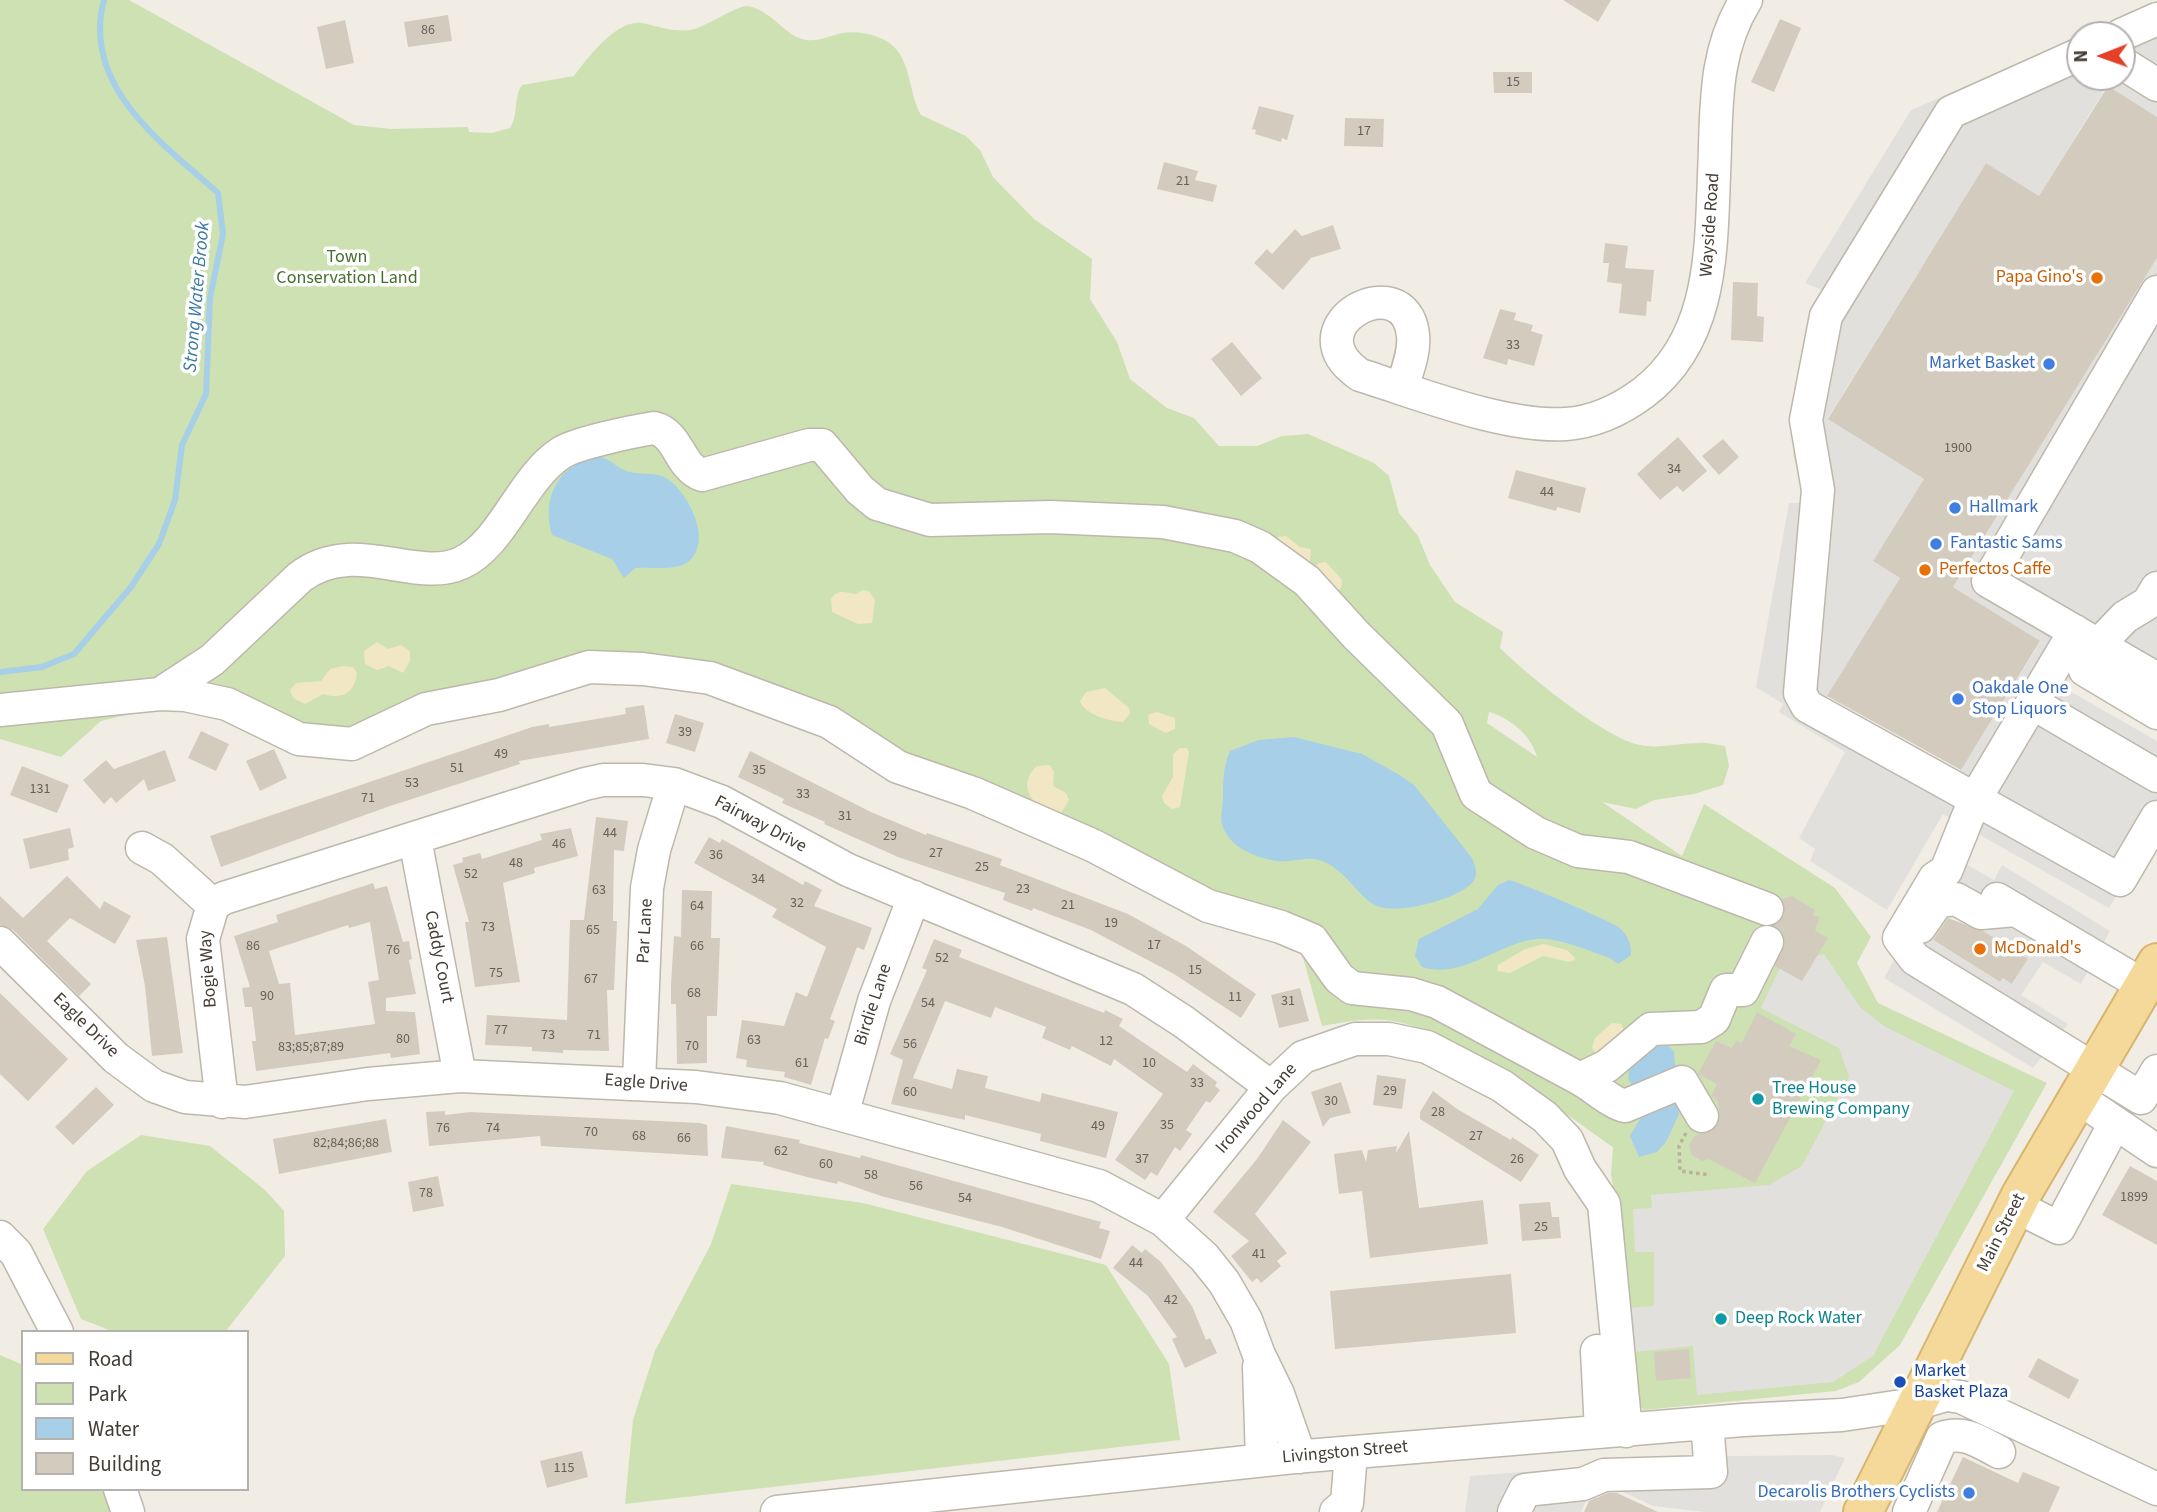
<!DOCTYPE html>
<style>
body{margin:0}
#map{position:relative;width:2157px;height:1512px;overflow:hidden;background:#f1ede5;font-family:"Source Sans 3",sans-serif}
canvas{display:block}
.legend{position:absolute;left:21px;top:1330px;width:228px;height:161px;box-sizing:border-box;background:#fff;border:2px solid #b4b1af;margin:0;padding:9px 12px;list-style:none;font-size:21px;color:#433d36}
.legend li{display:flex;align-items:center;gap:14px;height:35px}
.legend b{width:35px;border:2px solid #b4b1af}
.north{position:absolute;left:2066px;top:21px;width:70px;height:70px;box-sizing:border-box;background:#fff;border:2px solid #b4b1af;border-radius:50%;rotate:269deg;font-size:19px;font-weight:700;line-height:28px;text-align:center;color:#433d36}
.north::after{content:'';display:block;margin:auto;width:24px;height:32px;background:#e44129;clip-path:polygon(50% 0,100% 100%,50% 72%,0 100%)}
</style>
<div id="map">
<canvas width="2157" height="1512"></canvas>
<ul class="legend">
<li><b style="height:9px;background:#f4d99b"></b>Road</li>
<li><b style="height:19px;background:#cde1b2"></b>Park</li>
<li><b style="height:19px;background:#a7cfe8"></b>Water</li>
<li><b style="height:19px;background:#d4cbbf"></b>Building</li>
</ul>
<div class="north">N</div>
</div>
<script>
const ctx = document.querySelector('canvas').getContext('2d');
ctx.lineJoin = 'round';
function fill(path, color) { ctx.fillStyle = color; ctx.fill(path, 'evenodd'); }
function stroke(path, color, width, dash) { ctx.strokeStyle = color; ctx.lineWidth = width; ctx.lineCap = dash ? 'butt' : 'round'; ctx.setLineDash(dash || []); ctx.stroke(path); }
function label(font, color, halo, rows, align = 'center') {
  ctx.font = font + ' "Source Sans 3",sans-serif'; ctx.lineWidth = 7; ctx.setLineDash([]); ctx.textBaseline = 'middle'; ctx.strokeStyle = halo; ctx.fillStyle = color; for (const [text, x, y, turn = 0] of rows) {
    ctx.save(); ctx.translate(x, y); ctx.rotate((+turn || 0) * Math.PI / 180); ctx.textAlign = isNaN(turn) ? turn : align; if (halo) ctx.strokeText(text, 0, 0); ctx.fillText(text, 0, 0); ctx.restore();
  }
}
fill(new Path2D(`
 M0 0H129L354 125 391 129 468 127 469 132 492 133 510 128C519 114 513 98 522 85L574 76C588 57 617 19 642 23 659 26 676 34 694 29 708 25 739 5 747 6 771 9 784 36 806 40 819 42 831 35 843 33 860 30 886 36 897 50 911 68 910 96 921 115L966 136 980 150 993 177 1034 219 1092 259 1090 299 1117 342 1130 379 1167 408 1194 418 1219 446H1257L1282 436 1308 434 1374 463 1389 476 1399 513 1418 536 1430 565 1455 602 1503 632 1500 648C1526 674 1606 739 1640 745 1659 749 1680 743 1699 743 1707 742 1717 745 1725 746L1729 766 1723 785 1694 794 1654 800 1636 809 1602 802 1682 856 1704 804 1835 888 1871 937 1857 963 1878 1003 2047 1083 1900 1345 1859 1382 1836 1391 1644 1410 1638 1404 1622 1236 1611 1175 1613 1147C1555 1107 1454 1028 1386 1020 1364 1018 1344 1022 1322 1026L1299 943 811 723 708 685 592 673 399 732 356 750 216 714 160 707 101 721 61 757 0 739ZM1489 712C1509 717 1532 736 1537 757L1487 723Z
 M141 1135 210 1146 265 1190 284 1211 285 1256 225 1332H114L81 1319 43 1229 87 1171Z
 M731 1184 863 1203 1106 1265 1169 1364 1180 1440 625 1504 633 1420 655 1351 711 1244Z
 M0 1355 23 1365V1489H110L118 1512H0Z`), '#cde1b2');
fill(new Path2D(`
 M1286 536 1300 547 1311 549 1310 562 1306 564 1276 541 1278 537Z
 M1326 562 1342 580 1341 588 1334 593 1311 570 1319 563Z
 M863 590 870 592 875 600 872 623 858 624 832 612 831 599C838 588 846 593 856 594Z
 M377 642 388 649 401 645 410 651V661L403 673 389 666 377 670 365 664 364 651Z
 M343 666 353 667 357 673C355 693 342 700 323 694L305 704 293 698 290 690 296 683 321 681 330 669Z
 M1105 688 1129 708 1130 714 1123 722C1109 721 1085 715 1080 701L1086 692Z
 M1157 712 1175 718V729L1166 733 1149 724 1148 715Z
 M1180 748H1187L1189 752 1180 807 1172 809 1164 803 1162 796 1173 777V754Z
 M1050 765 1054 772 1053 786 1066 793 1069 800 1061 813C1036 813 1014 786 1037 766Z
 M1543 944 1567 950 1576 959 1570 962 1543 956 1510 973 1497 971 1498 965 1523 950Z
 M1612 1023 1621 1024 1626 1034 1598 1055 1592 1048 1595 1038Z`), '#f2e7c4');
fill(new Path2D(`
 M2157 4V117L2107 86 2039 196 1986 163 1828 418 1924 479 1873 561 1900 578 1825 701 1954 781 2040 642 1953 587 2157 258V663L2125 644 2061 686 2157 741V827L2109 908 1943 814 1887 910 1810 861 1815 849 1799 838 1845 752 1779 712 1783 704 1756 687 1789 503H1808L1793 456 1809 313 1822 290 1805 283 1911 110 2080 37V77H2122V35H2084Z
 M1941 850 1994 880 2002 865 2110 931 2081 984 2043 962 2021 995 2068 1024 2033 1068 1884 978 1901 947ZM1950 911 2027 959 2013 984 2003 978 2000 982 1932 940Z
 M1787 953 1804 960 1824 954 1860 1007 1884 1026 2014 1091 1873 1356 1833 1382 1697 1395 1693 1346 1633 1352 1630 1308 1654 1306V1252H1635L1633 1209 1652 1208 1651 1195 1769 1185 1802 1166 1849 1077 1839 1048 1761 1008ZM1728 1311 1730 1325 1713 1327 1712 1313Z
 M1832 1455 1845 1458 1820 1512H1704L1653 1506 1596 1479 1581 1512H1465L1470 1476 1733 1456Z`), '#e2e0dd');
fill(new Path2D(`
 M601 457C612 460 618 469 629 472 640 475 657 472 666 478 688 491 714 542 688 562 676 571 649 567 635 568L624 578 612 559 552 535C541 496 559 462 601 457Z
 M1294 737 1362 754 1398 774 1414 785 1472 858C1474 864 1478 871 1475 878 1466 899 1397 915 1377 906 1356 896 1346 868 1319 860 1306 856 1291 863 1277 861 1256 858 1228 847 1222 824 1220 816 1223 807 1223 798 1223 781 1223 767 1230 751L1259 740Z
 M1509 880C1517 881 1611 921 1618 927 1627 933 1632 945 1631 955L1618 964 1610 958C1588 951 1559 937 1536 939 1499 943 1461 980 1422 967L1415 956 1419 939 1478 909 1498 885Z
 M1657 1042 1667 1044 1674 1052 1679 1114 1666 1142 1657 1152 1639 1157 1630 1136 1643 1114V1095L1629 1081C1625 1062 1644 1052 1657 1042Z`), '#a7cfe8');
stroke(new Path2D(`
 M0 672 42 667 74 654 131 587 159 544 175 500 182 445 206 394 210 298 223 234 218 193C162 143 81 86 104 0`), '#a7cfe8', 6);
fill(new Path2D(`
 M1563 0H1611L1598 22Z
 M448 15 452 41 408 47 404 22Z
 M1780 19 1801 28 1774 92 1751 82Z
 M345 20 354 63 326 69 317 27Z
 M1493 72H1532V93H1494Z
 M2108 86 2157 117V258L1953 587 2040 641 1961 770 1827 696 1900 578 1873 561 1924 479 1828 419 1986 163 2039 196Z
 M1259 106 1294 115 1287 140 1282 138 1281 142 1255 134 1256 130 1252 129Z
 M1345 118 1384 119 1383 147 1344 146Z
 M1164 162 1198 171 1195 180 1217 185 1213 202 1157 189Z
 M1333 225 1341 249 1311 258 1283 290 1254 263 1267 249 1272 254 1295 229 1302 236Z
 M1605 243 1628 246 1625 268 1654 270 1651 302 1647 301 1646 316 1619 313 1622 284 1607 282 1609 263H1603Z
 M1733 282 1758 283 1757 316 1764 317 1763 342 1731 340Z
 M1500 309 1516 313 1514 320 1533 325 1531 331 1543 335 1534 366 1508 359 1507 365 1483 358Z
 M1232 342 1262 378 1241 396 1211 359Z
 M1678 437 1707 471 1683 492 1677 486 1660 500 1637 474Z
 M1723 439 1739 457 1719 475 1702 456Z
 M1516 470 1586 488 1580 513 1557 507 1556 511 1508 498Z
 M644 705 649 739 519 761 520 764 387 807 221 867 210 836 532 727 549 724V727L626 714 625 708Z
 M675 714 704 723 695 752 666 743Z
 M201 731 229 744 216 771 188 758Z
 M274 749 287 778 260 791 246 761Z
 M165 750 176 781 148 791 144 779 116 803 111 797 104 804 83 780 106 760 114 769Z
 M750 751 871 812 926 835 927 833 1002 859 1000 865 1128 914 1186 946 1256 994 1241 1018 1174 974 1091 930 1033 908 1032 911 1003 900 1005 893 898 857 824 824 825 822 782 803 784 799 738 777Z
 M22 766 69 785 57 813 10 795Z
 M596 817 628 821 624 851 614 850 613 921H617L614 990H607L609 1051 563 1050V1053L532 1051V1047L485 1045 487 1015 567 1020 570 920H584Z
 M70 828 74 847 68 849 69 860 30 869 23 839Z
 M571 828 578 856 534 868 535 873 503 883 520 982 475 987 465 922H469L453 865 463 862 462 858 480 853 482 859 542 840 540 834Z
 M709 837 720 843 722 839 803 885 805 881 822 890 814 906 872 928 864 950 857 947 830 1019 835 1021 828 1039 825 1038 811 1085 784 1077 785 1072 746 1067 747 1060 736 1058 742 1020 784 1026 796 992 807 997 826 947 772 917 777 909 694 863Z
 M67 876 100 909 104 901 131 916 115 944 70 918 47 941 91 984 79 996 13 930 0 925V896L23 918Z
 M373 883 375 889 387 886 403 942 409 941 412 959 409 960 416 994 386 998V1011L415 1012 420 1054 391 1058 390 1053 256 1071 252 1041H256L252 1007H245L242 988 250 987 234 936 278 922 276 915ZM370 922 379 980 368 982 375 1024 295 1035 290 983 279 984 269 951 348 925 349 928Z
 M682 890 712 891 711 938H720L717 1016H707V1063L677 1064 676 1004H671V984L674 936 681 937Z
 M1792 896 1815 910 1813 915 1820 917 1815 931 1828 938 1802 981 1775 966 1785 942 1782 931 1774 925 1784 915 1782 899Z
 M1948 918 1983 931 2028 959 2012 984 2003 978 2000 982 1933 940Z
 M167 937 183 1053 152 1056 145 986 136 940Z
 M934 939 962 950 959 957 1104 1013 1105 1010 1123 1019 1119 1026 1187 1072 1193 1064 1217 1082 1215 1086 1220 1090 1210 1103 1206 1101 1186 1130 1192 1134 1180 1151 1175 1147 1157 1176 1151 1172 1145 1180 1115 1160 1163 1094 1114 1059 1111 1066 1072 1046 1070 1050 1042 1038 1046 1027 995 1007 991 1018 945 1001 913 1078 952 1089 957 1069 988 1076 985 1088 1040 1102 1042 1093 1118 1112 1106 1158 1040 1141 1041 1134 965 1115V1120L891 1104 903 1060 890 1054 927 970 922 968Z
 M1300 988 1309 1021 1279 1028 1271 995Z
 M0 993 68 1059 28 1101 0 1074Z
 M1757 1012 1796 1034 1789 1046 1821 1060 1755 1183 1708 1159 1702 1161 1692 1155 1689 1146 1694 1136 1712 1131 1720 1117 1718 1101 1711 1096 1717 1084 1698 1074 1716 1041 1732 1048 1736 1041 1742 1043Z
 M1377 1075 1406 1079 1402 1109 1373 1105Z
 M1341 1082 1351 1113 1330 1118 1323 1127 1311 1092Z
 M96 1087 114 1105 73 1145 55 1127Z
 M1433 1091 1457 1109 1511 1140 1512 1137 1539 1155 1521 1182 1420 1119V1112Z
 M445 1111V1115L470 1112 700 1123 707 1125 708 1156 541 1146 540 1136 429 1146 426 1112Z
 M386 1119 392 1152 279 1174 273 1139Z
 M1283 1120 1311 1142 1255 1214 1287 1253 1277 1261 1281 1266 1261 1283 1257 1278 1252 1282 1231 1256 1249 1241 1213 1212 1257 1159Z
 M726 1126 800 1140 799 1143 860 1158 861 1155 1101 1222 1099 1228 1110 1231 1101 1259 1002 1227 881 1196 838 1181 837 1184 807 1177 763 1165 764 1162 721 1158Z
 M1409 1131 1419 1208 1483 1200 1488 1244 1370 1258 1362 1191 1339 1194 1334 1154 1362 1150 1366 1162 1368 1150 1397 1146 1396 1153Z
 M2130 1166 2157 1181V1245L2102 1215Z
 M438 1176 444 1206 413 1212 408 1182Z
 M1550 1202 1552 1217H1559L1561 1238 1522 1241 1519 1204Z
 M1132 1245 1142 1253 1145 1249 1161 1262 1192 1306 1206 1340 1210 1338 1217 1353 1185 1368 1172 1339 1177 1337 1148 1296 1113 1268Z
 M1511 1274 1516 1333 1335 1349 1330 1291Z
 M1689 1349 1691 1378 1656 1381 1654 1352Z
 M2038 1358 2079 1380 2069 1399 2028 1377Z
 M582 1451 588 1477 547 1488 540 1461Z
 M1963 1457 2018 1483 2023 1472 2060 1487 2049 1512H1937Z
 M1608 1493H1617L1658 1512H1584L1589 1501Z`), '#d4cbbf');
const minor = new Path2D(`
 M2121 35 2157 19
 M2122 63 2157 85
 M2157 292 1988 581 2157 679
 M1402 388C1407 371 1415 352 1413 335 1406 264 1288 325 1360 375 1418 393 1505 428 1566 424 1595 422 1620 410 1643 393 1712 341 1711 254 1714 175 1717 113 1712 54 1746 0
 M2075 631 1975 799 1807 706 1800 693 1818 490 1806 420 1826 316 1951 112 2080 54
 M2075 631 2085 670 2157 713
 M2098 645 2125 617 2148 603 2157 588
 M160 694 212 660 300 577C354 536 416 584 461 563 503 544 521 479 561 453 576 443 635 431 654 428 679 434 679 467 702 475L809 445H822L860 490 877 504 930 520 1051 517 1163 522 1235 536 1260 547 1307 581 1356 635 1447 724 1476 794 1536 833 1578 851 1629 857 1767 909
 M2034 704 2157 776
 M0 710 160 694 185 695 227 704 299 739 352 744 426 709 499 695 589 667 643 669 710 678 829 722 898 767 973 793 1094 846 1208 906 1281 927 1312 940 1339 978 1352 988 1411 994 1437 1002 1580 1079 1607 1066 1651 1029 1701 1027 1714 1019 1726 990H1743L1767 942
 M2157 817 2120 880 1975 799 1946 871 1935 878 1899 938 1915 959 2141 1098 2157 1071
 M415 839 460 1076
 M142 848 162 859 213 905 203 939 222 1102
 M1997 899 2143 985
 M213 905 224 898 585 784 603 780H643L674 784 722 802 848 870 1133 989 1184 1022 1271 1087
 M1920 927 1938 901 1956 899 1981 913 2016 910
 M0 943 116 1058 154 1086 185 1097 245 1102 368 1084 460 1076 696 1087 780 1098 1099 1186 1163 1220 1204 1257 1224 1282 1246 1320 1259 1355 1278 1394 1300 1457
 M1580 1079C1593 1086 1613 1104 1625 1106L1682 1082 1702 1116
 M639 1082 647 888 654 850 674 784
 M2077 1097 2157 1151
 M842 1115 874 1001 914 897
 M2015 1206 2059 1228 2115 1123
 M1163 1220 1271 1087 1303 1057 1355 1039H1389L1427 1047 1502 1086 1545 1117 1567 1140 1580 1169 1604 1204 1626 1431
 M0 1237 16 1253 57 1332
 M1597 1351 1601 1431
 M1259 1367 1262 1460
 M120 1489 128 1512
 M777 1512 1294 1457 1743 1420 1842 1415 1915 1404 1946 1395 1961 1397 2157 1489
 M1336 1512 1347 1503 1351 1453
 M1514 1512 1525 1490 1583 1484 1604 1475 1711 1472 1707 1423
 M1909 1512 1942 1438C1963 1430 1980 1442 1999 1452`);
const major = new Path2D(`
 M1863 1512 2021 1195 2157 963`);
stroke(minor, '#beb7ac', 35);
stroke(major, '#d7b56d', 42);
stroke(new Path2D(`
 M1686 1133 1679 1146 1680 1171 1710 1175`), '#bbb09c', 3.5, [3.5, 3.5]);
stroke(minor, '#fff', 32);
stroke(major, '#f4d99b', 38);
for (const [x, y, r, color] of [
 [2097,278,7,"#e8710a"],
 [2049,364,7,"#3f7fe0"],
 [1955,508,7,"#3f7fe0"],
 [1936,544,7,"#3f7fe0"],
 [1925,570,7,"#e8710a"],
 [1958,699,7,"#3f7fe0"],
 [1980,949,7,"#e8710a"],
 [1758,1099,7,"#0f9aa8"],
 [1721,1319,7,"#0f9aa8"],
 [1900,1382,7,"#1a4fb4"],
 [1969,1493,7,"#3f7fe0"]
]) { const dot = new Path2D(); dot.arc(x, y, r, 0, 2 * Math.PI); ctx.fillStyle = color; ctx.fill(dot); stroke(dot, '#fff', 2.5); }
label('14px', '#676058', null, [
 ["86",428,31],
 ["15",1513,83],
 ["17",1364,132],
 ["21",1183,182],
 ["33",1513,346],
 ["1900",1958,449],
 ["34",1674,470],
 ["44",1547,493],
 ["39",685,733],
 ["49",501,755],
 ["51",457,769],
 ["35",759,771],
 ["53",412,784],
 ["131",40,790],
 ["33",803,795],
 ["71",368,799],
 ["31",845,817],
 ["44",610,834],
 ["29",890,837],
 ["46",559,845],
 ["27",936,854],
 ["36",716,856],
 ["48",516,864],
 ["25",982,868],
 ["52",471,875],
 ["34",758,880],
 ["23",1023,890],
 ["63",599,891],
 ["32",797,904],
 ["21",1068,906],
 ["64",697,907],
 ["19",1111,924],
 ["73",488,928],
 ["65",593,931],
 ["17",1154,946],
 ["86",253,947],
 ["66",697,947],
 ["76",393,951],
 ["52",942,959],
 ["15",1195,971],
 ["75",496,974],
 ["67",591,980],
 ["68",694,994],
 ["90",267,997],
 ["11",1235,998],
 ["31",1288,1002],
 ["54",928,1004],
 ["77",501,1031],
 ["73",548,1036],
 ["71",594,1036],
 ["80",403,1040],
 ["63",754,1041],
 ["12",1106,1042],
 ["56",910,1045],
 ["70",692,1047],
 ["83;85;87;89",311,1048],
 ["61",802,1064],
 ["10",1149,1064],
 ["33",1197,1084],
 ["29",1390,1092],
 ["60",910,1093],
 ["30",1331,1102],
 ["28",1438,1113],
 ["35",1167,1126],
 ["49",1098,1127],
 ["76",443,1129],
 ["74",493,1129],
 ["70",591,1133],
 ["68",639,1137],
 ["27",1476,1137],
 ["66",684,1139],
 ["82;84;86;88",346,1144],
 ["62",781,1152],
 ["37",1142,1160],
 ["26",1517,1160],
 ["60",826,1165],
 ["58",871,1176],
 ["56",916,1187],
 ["78",426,1194],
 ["1899",2134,1198],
 ["54",965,1199],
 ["25",1541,1228],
 ["41",1259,1255],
 ["44",1136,1264],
 ["42",1171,1301],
 ["115",564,1469]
]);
label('18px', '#433d36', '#fff', [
 ["Wayside Road",1711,225,-86],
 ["Fairway Drive",760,825,28],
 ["Par Lane",646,931,-87],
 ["Caddy Court",438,957,79],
 ["Bogie Way",209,969,-94],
 ["Birdie Lane",874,1005,-72],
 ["Eagle Drive",85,1026,44],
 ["Eagle Drive",646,1084,4],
 ["Ironwood Lane",1257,1109,-49],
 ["Main Street",2002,1233,-63],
 ["Livingston Street",1345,1453,-5]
]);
label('18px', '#486e2f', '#fff', [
 ["Town",347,258],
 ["Conservation Land",347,279]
]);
label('18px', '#c56008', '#fff', [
 ["Papa Gino's",2083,278,"right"],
 ["Perfectos Caffe",1939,570],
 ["McDonald's",1994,949]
], 'left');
label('18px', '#366cbe', '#fff', [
 ["Market Basket",2035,364,"right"],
 ["Hallmark",1969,508],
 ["Fantastic Sams",1950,544],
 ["Oakdale One",1972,689],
 ["Stop Liquors",1972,710],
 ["Decarolis Brothers Cyclists",1955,1493,"right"]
], 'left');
label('18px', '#0d838f', '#fff', [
 ["Tree House",1772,1089],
 ["Brewing Company",1772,1110],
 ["Deep Rock Water",1735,1319]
], 'left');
label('18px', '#164399', '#fff', [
 ["Market",1914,1372],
 ["Basket Plaza",1914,1393]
], 'left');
label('italic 19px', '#3a79a3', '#fff', [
 ["Strong Water Brook",198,297,-85]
]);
</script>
